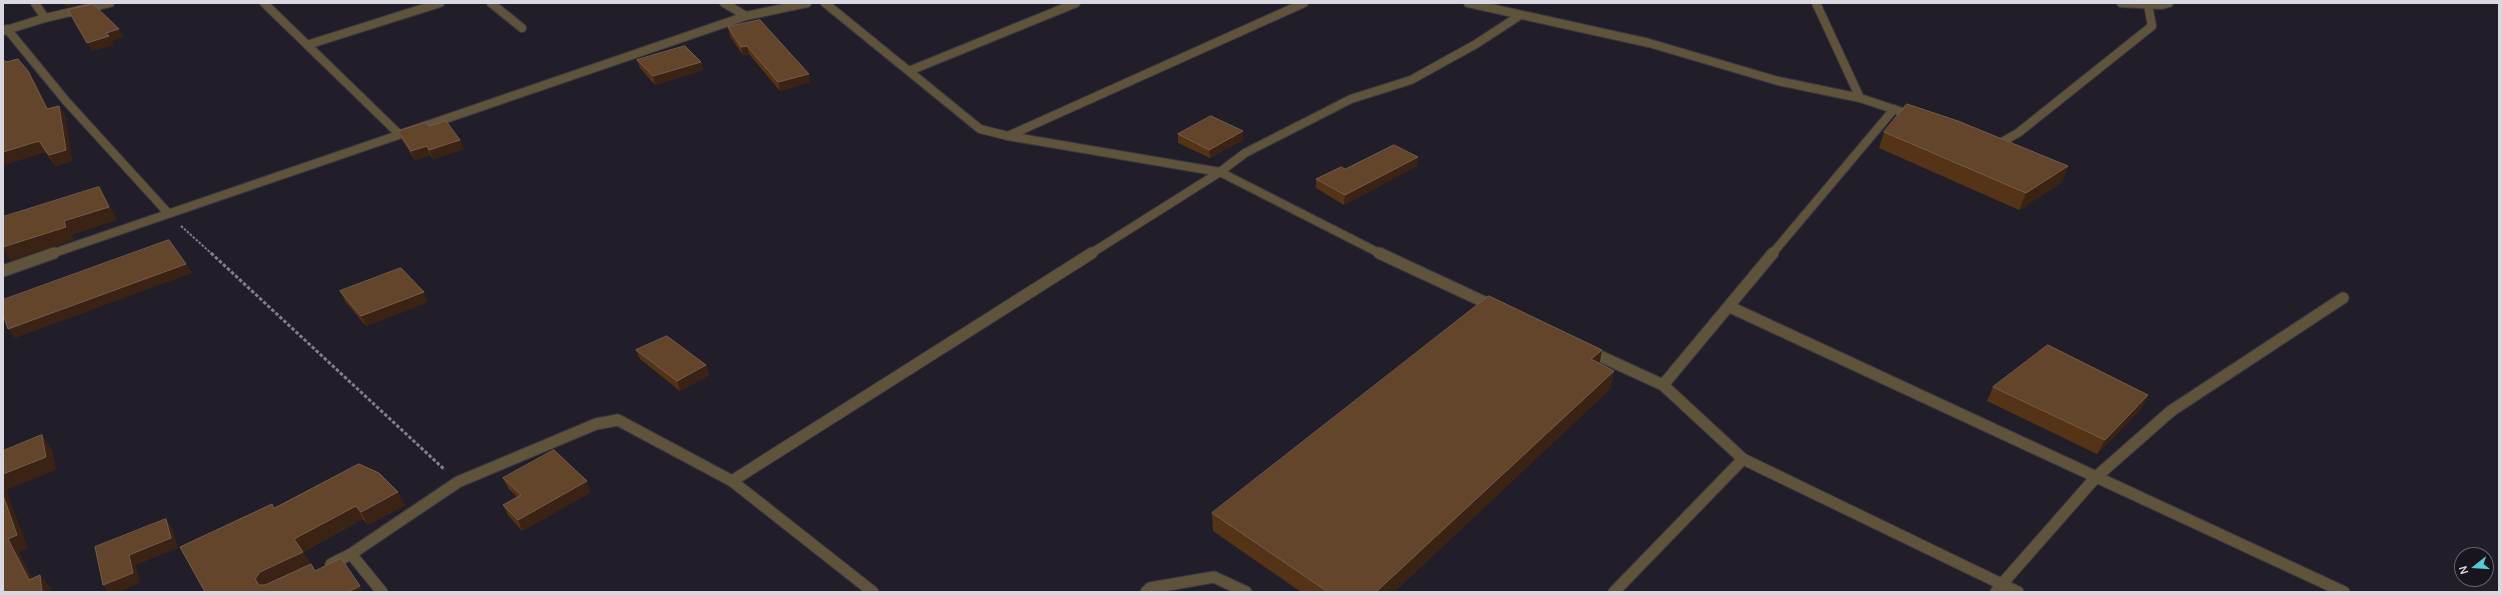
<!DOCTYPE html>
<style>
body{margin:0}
#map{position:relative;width:2502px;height:595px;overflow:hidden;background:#211e29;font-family:Manrope,sans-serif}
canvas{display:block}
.frame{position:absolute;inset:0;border:4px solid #d9d7df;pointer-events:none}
.north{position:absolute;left:2454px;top:547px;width:40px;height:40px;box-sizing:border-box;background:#18151f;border:1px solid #65636c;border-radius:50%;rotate:253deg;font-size:11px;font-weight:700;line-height:16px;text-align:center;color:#d9d7df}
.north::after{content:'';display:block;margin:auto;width:14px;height:18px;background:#52cbd7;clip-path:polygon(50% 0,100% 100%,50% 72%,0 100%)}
</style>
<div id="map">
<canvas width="2502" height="595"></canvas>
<div class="frame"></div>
<div class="north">N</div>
</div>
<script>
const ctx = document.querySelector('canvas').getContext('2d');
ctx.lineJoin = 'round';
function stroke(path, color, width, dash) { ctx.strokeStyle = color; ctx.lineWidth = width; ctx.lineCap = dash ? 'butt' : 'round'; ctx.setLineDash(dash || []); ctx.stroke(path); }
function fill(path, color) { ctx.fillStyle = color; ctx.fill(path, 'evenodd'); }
const serviceFar1 = new Path2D(`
 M491 3 522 28
 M1220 172 1245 153 1351 99 1411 80 1476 44 1519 16`);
const service = new Path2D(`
 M1614 592 1743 459
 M1996 592 2002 584`);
const minorFar1 = new Path2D(`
 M35 3 45 18
 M264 3 399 134
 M724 3 746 16
 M825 3 980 129 1008 136 1220 172 1381 254
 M1468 3 1649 43 1778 81 1860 98 1914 116
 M1816 3 1860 98
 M7 29 66 101 168 213
 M3 31 45 18 110 3
 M307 45 440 3
 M909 71 1076 3
 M1008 136 1304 3
 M1993 142 2000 143 2018 133 2152 26 2148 5
 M51 254 746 16 807 3
 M1090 254 1220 172
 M1772 254 1894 109`);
const minor = new Path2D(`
 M1379 253 1495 307
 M3 271 54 253
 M1730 307 2344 592
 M1589 351 1663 385 1743 459 2018 592
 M1663 385 1773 253
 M732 481 1092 253
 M351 554 382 592
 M331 564 351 554 458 482 596 424 618 420 732 481 873 592
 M2002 584 2096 477 2171 411 2343 298
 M1146 592 1150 588 1214 577 1246 592`);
const tertiary = new Path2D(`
 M2121 3 2162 5 2169 3`);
stroke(serviceFar1, '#3b3842', 10);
stroke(service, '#3b3842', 13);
stroke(minorFar1, '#3b3842', 10);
stroke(minor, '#3b3842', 13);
stroke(tertiary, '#3b3842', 10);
stroke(new Path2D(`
 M181 226 212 254`), '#817f88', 2, [2.5, 1.5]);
stroke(new Path2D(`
 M211 253 445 470`), '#817f88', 3, [3.5, 2]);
stroke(serviceFar1, '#5f533c', 8);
stroke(service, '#5f533c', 11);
stroke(minorFar1, '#5f533c', 8);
stroke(minor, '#5f533c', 11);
stroke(tertiary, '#5f533c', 8);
fill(new Path2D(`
 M728 27 810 82 780 91 749 54 743 55 730 36Z
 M637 60 701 62 703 70 655 85 640 68Z
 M6 62 28 71 34 81 48 109 59 106 65 116 72 161 56 166 45 152 3 165Z
 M429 126 460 140 464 149 433 159 430 155 415 160 402 140 398 131Z
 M1243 131V140L1210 158 1178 143V134Z
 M1884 132 2068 166 2062 182 2019 210 1879 148Z
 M1417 166 1344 205 1316 188V179L1345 169Z
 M340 291 428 302 366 326 345 301Z
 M636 350 706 365 709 375 680 391 640 359Z
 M1599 363 1611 388 1394 592H1301L1213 531 1212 513Z
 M1993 387 2148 395 2141 409 2097 454 1987 401Z
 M503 478 591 492 522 531 508 515 503 505 517 497 508 488Z
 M405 505 368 525 363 519 303 552 315 571 205 592 274 508Z`), '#553316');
fill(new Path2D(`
 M64 3H84L66 7Z
 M119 29 124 37 112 41 114 45 92 51 87 43 106 33Z
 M747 46 749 54 743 55 741 47Z
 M701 62 703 70 655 85 653 76Z
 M28 71 34 81 53 119 47 109Z
 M809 74 810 82 780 91 778 82Z
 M59 106 65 116 72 161 56 166 49 155Z
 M1243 131V140L1210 158 1209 150Z
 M460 140 464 149 433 159 429 150Z
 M39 141 45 152 3 165V152Z
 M427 146 430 155 415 160 411 151Z
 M1418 157 1417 166 1344 205 1345 195Z
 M2068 166 2062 182 2019 210 2026 193Z
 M99 187 107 200 117 220 72 235 74 240 11 261 3 249V247L64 221Z
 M3 206 9 226 3 228Z
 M186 264 192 273 15 338 8 329Z
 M424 292 428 302 366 326 361 316Z
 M1602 350 1599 367 1591 359Z
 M706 365 709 375 680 391 677 381Z
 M1614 371 1611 388 1394 592H1376Z
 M2148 395 2141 409 2097 454 2105 440Z
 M42 435 52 449 56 470 6 490 28 548 19 552 39 592 29 580 8 539 3 495V474Z
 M587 481 591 492 522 531 518 520Z
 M398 492 405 505 368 525 361 512Z
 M356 506 363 519 302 552 294 539Z
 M166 519 173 529 178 548 136 565 140 583 119 592H108L103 585 129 555Z
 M303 552 311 565 268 586 259 585 255 579 260 572Z
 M40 575 51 589V592H42Z
 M360 586 364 592H348Z`), '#3a2315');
const building = new Path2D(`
 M93 4 119 29 106 33 109 36 87 43 68 10Z
 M760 20 809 74 778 82 747 46 741 47 728 27Z
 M685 46 701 62 653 76 637 60Z
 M3 59 6 62 18 59 28 71 47 109 59 106 66 150 49 155 39 141 3 152Z
 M1907 104 1958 121 2068 166 2026 193 1884 132Z
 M1211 116 1243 131 1209 150 1178 134Z
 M446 121 460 140 429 150 427 146 411 151 398 131 426 122 429 126Z
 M1394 145 1418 157 1345 195 1316 179 1341 167 1345 169Z
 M99 187 109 207 64 221 66 227 3 247V217Z
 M169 240 186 264 8 329 3 314V300Z
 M401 268 424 292 361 316 340 291Z
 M1489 296 1602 350 1591 359 1614 371 1376 592H1328L1212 513Z
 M667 336 706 365 677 381 636 350Z
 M2048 345 2148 395 2105 440 1993 387Z
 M42 435 46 457 3 474V451Z
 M554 450 587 481 518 520 503 505 521 495 503 478Z
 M359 464 379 473 398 492 361 512 356 506 294 539 303 552 260 572 255 579 259 585H265L311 564 315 571 341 558 360 586 348 592H205L180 547 272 504 274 508Z
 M3 495 17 535 8 539 29 580 40 575 42 592H3Z
 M166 519 171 538 129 555 133 573 103 585 95 547Z`);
fill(building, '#63452c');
stroke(building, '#765c48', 1);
</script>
